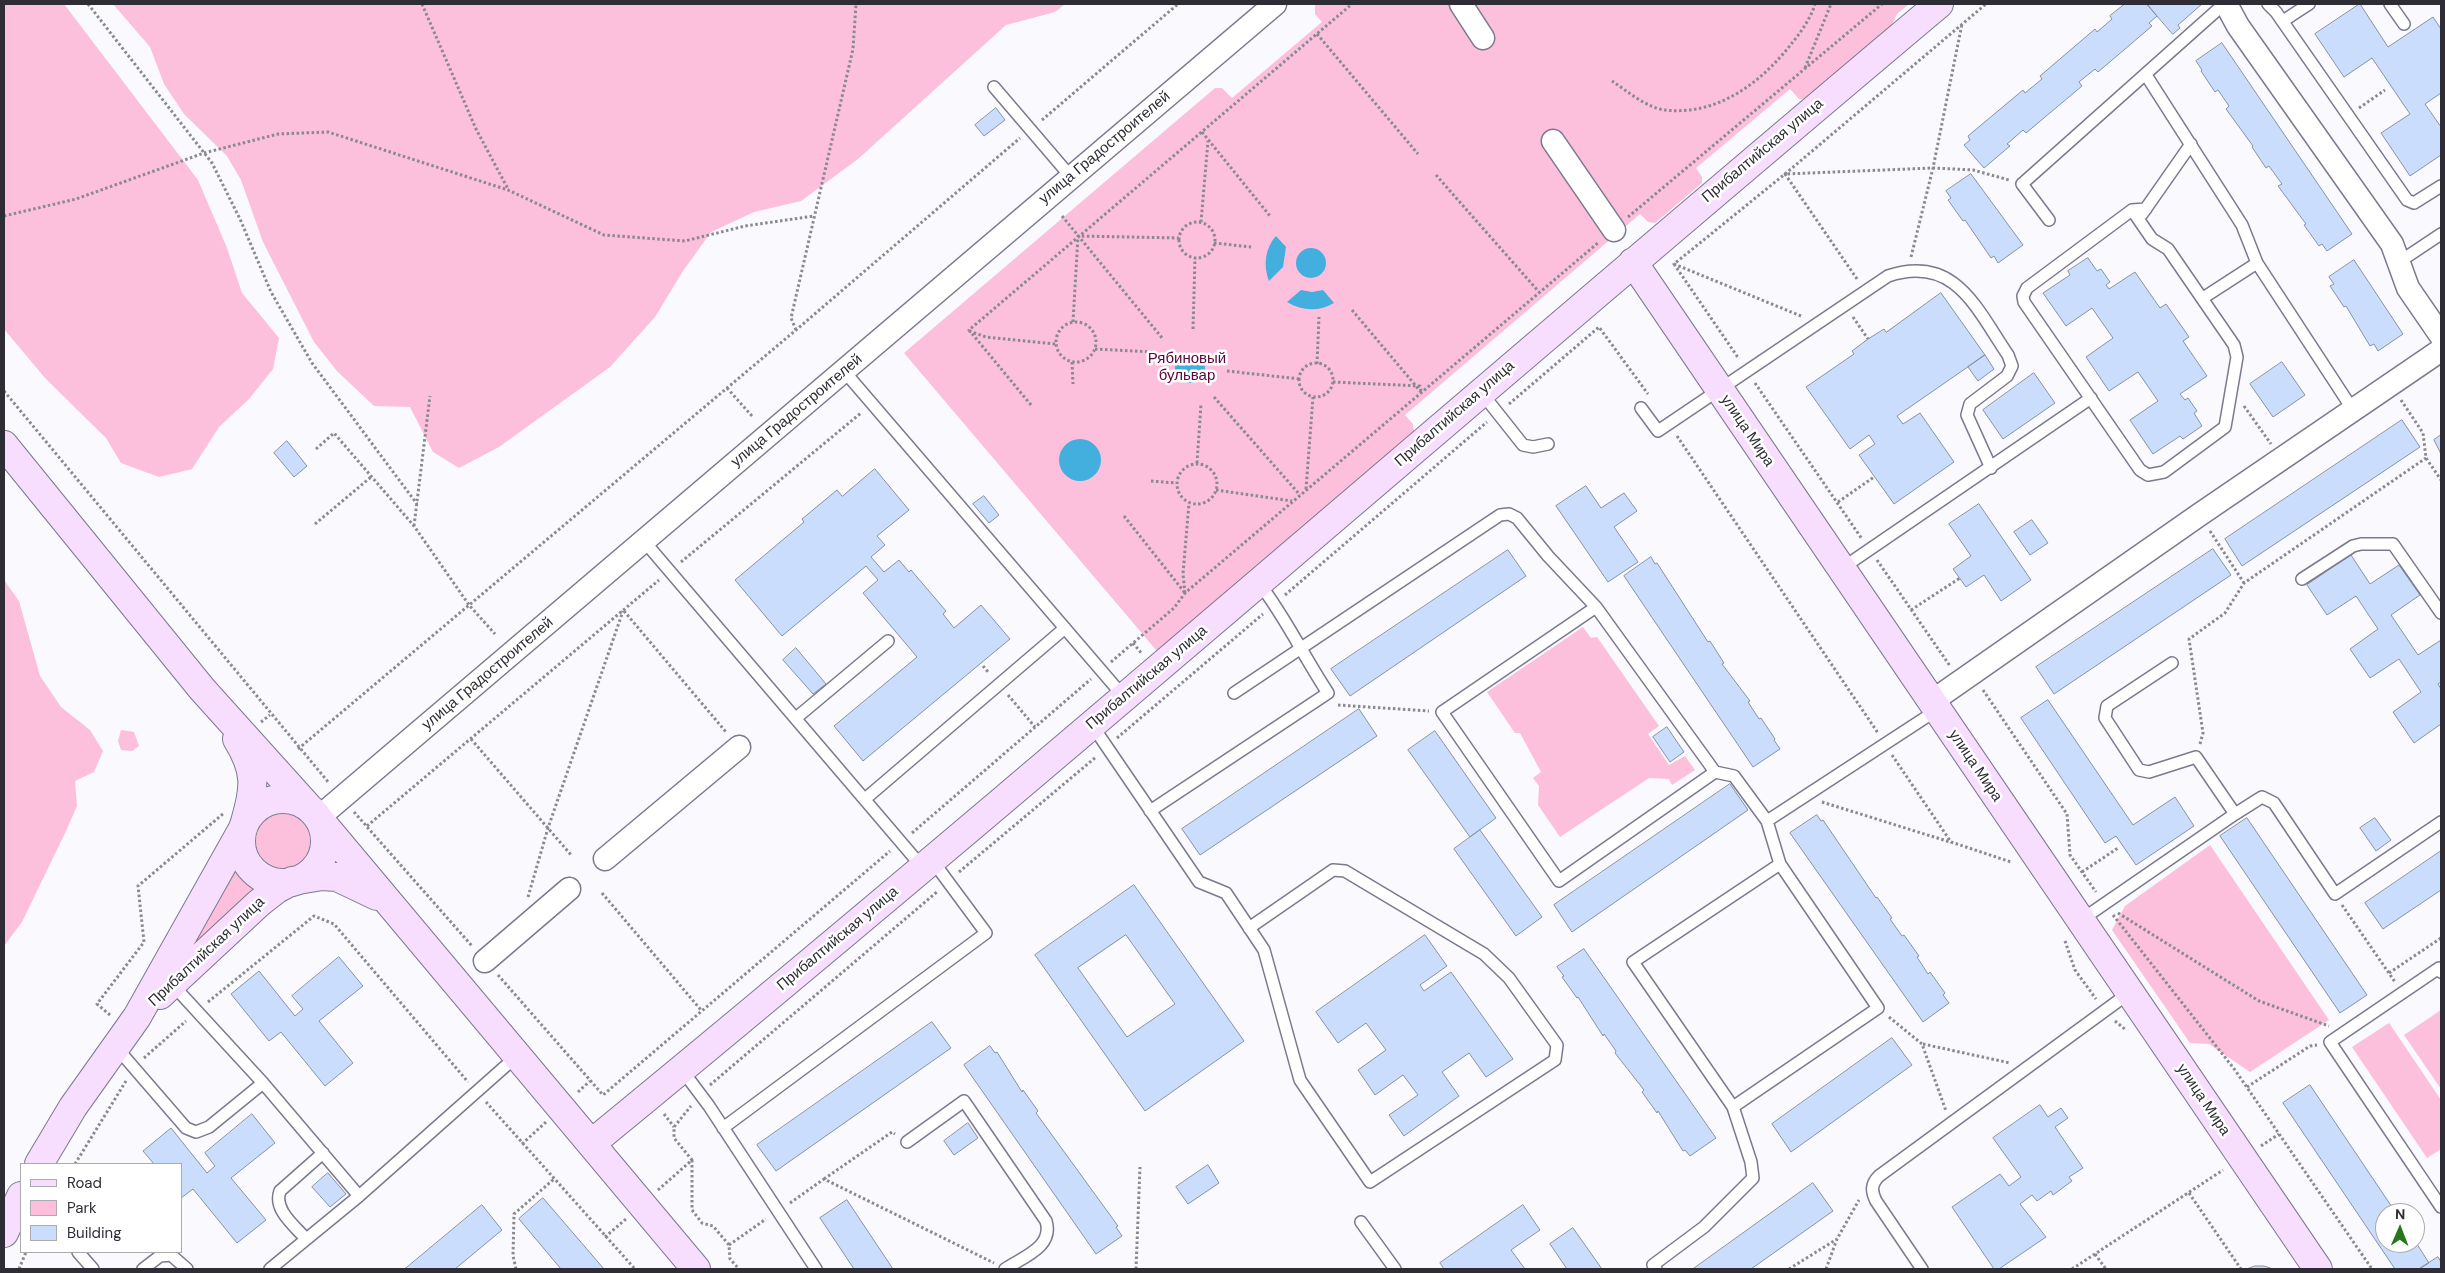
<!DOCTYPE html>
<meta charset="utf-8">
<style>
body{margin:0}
#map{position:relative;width:2445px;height:1273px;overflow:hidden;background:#f9f9fe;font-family:"DM Sans",sans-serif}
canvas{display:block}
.frame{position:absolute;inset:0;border:5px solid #2e2d36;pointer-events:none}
.legend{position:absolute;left:20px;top:1163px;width:162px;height:90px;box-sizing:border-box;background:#fff;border:1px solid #ababaf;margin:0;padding:6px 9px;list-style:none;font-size:15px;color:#2e2d36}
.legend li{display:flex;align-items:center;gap:10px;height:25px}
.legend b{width:25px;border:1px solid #ababaf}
.north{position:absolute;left:2375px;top:1203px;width:50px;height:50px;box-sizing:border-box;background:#fff;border:1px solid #ababaf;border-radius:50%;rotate:1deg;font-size:14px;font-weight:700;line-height:20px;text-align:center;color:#2e2d36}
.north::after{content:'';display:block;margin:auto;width:18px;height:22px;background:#27751c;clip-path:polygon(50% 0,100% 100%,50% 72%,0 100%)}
</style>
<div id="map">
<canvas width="2445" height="1273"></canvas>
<div class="frame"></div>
<ul class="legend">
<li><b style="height:6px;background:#f7defe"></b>Road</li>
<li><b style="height:14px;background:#fcbfdc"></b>Park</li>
<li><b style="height:14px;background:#caddfc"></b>Building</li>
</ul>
<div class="north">N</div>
</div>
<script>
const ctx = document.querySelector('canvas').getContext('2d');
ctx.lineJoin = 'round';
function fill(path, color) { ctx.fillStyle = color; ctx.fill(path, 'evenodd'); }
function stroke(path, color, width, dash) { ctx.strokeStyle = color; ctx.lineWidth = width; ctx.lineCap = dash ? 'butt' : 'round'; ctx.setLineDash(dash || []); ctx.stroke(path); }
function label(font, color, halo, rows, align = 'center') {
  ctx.font = font + ' "DM Sans",sans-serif'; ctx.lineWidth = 5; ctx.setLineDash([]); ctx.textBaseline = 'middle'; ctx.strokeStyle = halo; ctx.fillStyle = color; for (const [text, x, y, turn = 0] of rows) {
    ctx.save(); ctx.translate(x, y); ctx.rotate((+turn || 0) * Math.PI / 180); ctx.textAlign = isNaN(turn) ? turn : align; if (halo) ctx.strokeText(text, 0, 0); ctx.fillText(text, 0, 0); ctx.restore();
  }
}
fill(new Path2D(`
 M4 4H64L198 180 227 248 242 293 279 338 273 369 249 399 219 427 192 469 159 477 121 463 106 438 45 378 4 329Z
 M113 4H1065L1055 12 1006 25 858 159 801 201 754 212 711 232 683 271 655 317 610 367 499 447 459 468 433 452 410 407 374 406 337 371 314 342 263 242 241 180 227 156 184 114 164 84 150 47Z
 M1315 4H1909L1897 14 1889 32 1807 100 1799 99 1790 89 1696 168 1702 177V183L1655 223 1648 222 1640 214 1405 415 1413 424 1414 431 1157 651 904 353 1215 88H1222L1232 98 1322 22 1315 14Z
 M4 580 19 601 40 676 61 707 90 730 103 751 94 772 75 781 77 806 66 831 22 922 4 946Z
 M1583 627 1591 638 1597 637 1659 726 1648 734 1669 765 1685 756 1695 770 1672 785 1669 779 1649 778 1560 837 1538 805 1539 786 1533 778 1541 772 1520 733H1515L1487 692Z
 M121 730 134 732 139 746 132 751 121 750 118 741Z
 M256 841a27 27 0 1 1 54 0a27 27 0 1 1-54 0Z
 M2210 845 2329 1020 2250 1072 2209 1044 2190 1043 2112 930 2125 906Z
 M235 867 245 882 258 892 187 953Z
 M2441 1010V1089L2404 1035Z
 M2389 1023 2441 1100V1149L2427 1158 2352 1047Z`), '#fcbfdc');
fill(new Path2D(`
 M1276 236 1286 247 1283 267 1269 281C1263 266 1265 248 1276 236Z
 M1296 263a15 15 0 1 1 30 0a15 15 0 1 1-30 0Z
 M1301 290 1312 292 1323 290 1334 303C1319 312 1302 311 1287 302Z
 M1175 368a15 15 0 1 1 30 0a15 15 0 1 1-30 0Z
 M1059 460a21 21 0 1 1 42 0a21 21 0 1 1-42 0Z`), '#42afde');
const building = new Path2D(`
 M2125 4H2147L2157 16 2149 23 2152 26 2098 72 2095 69 2079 82 2082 86 2026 133 2023 130 2007 144 2010 146 1984 168 1964 145 1970 140 1968 136 2023 90 2025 93 2042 79 2040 76 2095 29 2097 32 2112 19 2110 16Z
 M2147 4H2202L2178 25 2180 28 2173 34Z
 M2360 4 2388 47 2433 17 2441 29V93L2425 104 2441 127V155L2410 176 2381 133 2410 114 2372 58 2344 77 2315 34Z
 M2222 43 2352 234 2327 251 2322 244 2319 246 2304 225 2306 224 2278 186 2282 184 2269 166 2266 168 2252 147 2253 146 2226 109 2229 106 2218 90 2215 92 2201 71 2202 70 2196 61Z
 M996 108 1005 120 984 136 975 125Z
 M1971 174 2023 245 1998 263 1994 256 1991 258 1965 220 1963 221 1948 200 1951 198 1946 191Z
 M2088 258 2097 271 2101 269 2110 282 2106 285 2109 289 2135 272 2160 308 2166 304 2189 337 2183 341 2207 376 2180 394 2185 400 2188 398 2197 411 2194 413 2202 426 2183 439 2180 436 2153 454 2130 420 2158 401 2138 372 2109 391 2086 357 2113 338 2092 308 2066 326 2043 293 2070 275 2068 271Z
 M2354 260 2403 334 2378 351 2374 344 2370 346 2346 306 2344 307 2330 286 2334 284 2329 277Z
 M1941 293 1985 355 1897 416 1903 424 1920 413 1954 462 1894 504 1859 455 1875 444 1869 435 1850 449 1806 387 1854 354 1852 351 1868 339 1884 329 1886 332Z
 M1985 355 1994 369 1978 381 1968 367Z
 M2282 362 2305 395 2273 417 2250 384Z
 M2034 373 2055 403 2003 439 1983 410Z
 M2402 420 2420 447 2242 566 2225 539Z
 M2441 435V454L2434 440Z
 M287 441 307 466 294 477 274 453Z
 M875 469 909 510 877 536 885 545 871 557 884 572 899 560 909 572 911 570 946 611 943 614 954 628 981 605 1010 639 863 761 834 726 917 657 863 593 878 580 866 566 782 636 735 580 804 522 802 519 837 490 842 496Z
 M1586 486 1601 508 1624 493 1637 511 1614 527 1638 562 1608 582 1556 506Z
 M984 496 999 515 989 523 973 504Z
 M1979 504 2031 580 2001 601 1984 575 1966 587 1953 569 1971 556 1949 524Z
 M2032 520 2048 543 2030 555 2014 532Z
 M2213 549 2231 575 2054 694 2036 667Z
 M1508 550 1526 576 1350 696 1331 669Z
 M2351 555 2370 584 2399 565 2420 595 2391 615 2418 655 2441 640V682L2438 684 2441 689V724L2414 743 2393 712 2421 692 2399 659 2370 678 2350 649 2378 629 2356 596 2327 615 2307 585Z
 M1651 557 1655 564 1657 563 1708 642 1710 641 1724 663 1722 664 1750 701 1748 702 1759 719 1761 718 1775 739 1774 740 1780 749 1753 767 1624 576Z
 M796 648 826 684 813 694 783 660Z
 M2048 700 2133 825 2175 797 2194 826 2136 865 2116 836 2105 843 2021 718Z
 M1359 709 1377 736 1200 855 1182 829Z
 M1667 727 1684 752 1670 762 1653 737Z
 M1435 731 1496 818 1470 837 1408 750Z
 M1730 784 1748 810 1572 932 1554 905Z
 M1817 815 1821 821 1823 820 1876 898 1877 897 1892 918 1890 919 1902 936 1904 935 1919 956 1917 957 1928 974 1930 972 1945 993 1943 995 1949 1003 1923 1022 1790 833Z
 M2247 818 2367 995 2340 1013 2220 836Z
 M2375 818 2391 840 2376 851 2360 828Z
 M1480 830 1542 917 1516 936 1454 849Z
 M2441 851V890L2383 929 2365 903Z
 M1134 885 1244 1041 1145 1111 1035 955ZM1126 935 1175 1004 1127 1037 1078 968Z
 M1425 935 1447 966 1420 985 1424 991 1451 972 1513 1059 1486 1077 1469 1053 1442 1072 1459 1096 1404 1136 1389 1115 1418 1095 1403 1075 1375 1095 1358 1070 1386 1050 1366 1023 1338 1043 1316 1012Z
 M1584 949 1716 1138 1690 1156 1685 1150 1683 1151 1658 1111 1657 1113 1642 1092 1644 1090 1615 1053 1616 1051 1604 1034 1603 1036 1578 997 1577 998 1562 977 1564 976 1557 967Z
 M339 957 363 986 319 1021 353 1063 325 1086 281 1032 269 1041 231 994 259 971 295 1016 303 1009 292 996Z
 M932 1022 951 1048 776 1171 757 1145Z
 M1892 1038 1912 1065 1791 1152 1772 1124Z
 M990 1046 995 1053 997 1052 1022 1092 1023 1090 1038 1111 1036 1113 1118 1226 1116 1227 1122 1236 1096 1254 964 1065Z
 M2310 1085 2396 1213H2385V1243L2415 1241 2429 1263 2419 1269H2395L2283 1103Z
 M2040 1105 2048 1117 2061 1108 2068 1118 2055 1127 2083 1168 2069 1177 2072 1181 2053 1195 2051 1191 2037 1201 2032 1195 2020 1204 2046 1237 1999 1269H1994L1952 1207 2000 1174 2009 1186 2021 1177 1993 1138Z
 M252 1114 275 1143 231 1178 266 1220 237 1243 193 1189 181 1198V1164H154L143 1151 171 1128 207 1173 215 1166 205 1153Z
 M968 1123 978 1138 954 1155 944 1141Z
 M1208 1165 1219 1183 1188 1204 1176 1187Z
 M328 1173 346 1194 330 1207 312 1187Z
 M1813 1183 1833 1211 1751 1269H1693Z
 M543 1198 604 1269H561L519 1219Z
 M847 1200 893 1269H854L820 1218Z
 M482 1205 502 1230 455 1269H405Z
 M1523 1205 1540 1230 1511 1250 1525 1269H1444L1440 1263Z
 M1573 1228 1602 1269H1567L1550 1244Z
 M2438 1257 2441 1262V1269H2419Z
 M2255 1266H2264L2273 1269H2247Z`);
fill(building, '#caddfc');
stroke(building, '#8692a5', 1);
const lane = new Path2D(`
 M2268 4 2276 12 2407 200 2414 203 2441 186
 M2390 4 2404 24
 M2283 21 2309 4
 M2146 75 2242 225 2257 263 2353 410
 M994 87 1071 177
 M2132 210 2152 239 2168 249 2234 345 2237 357 2225 427 2164 472 2148 475 2140 470 2024 302 2023 296 2027 288 2132 210 2146 209
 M2142 214 2191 144
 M2049 220 2022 184 2224 4
 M2399 262 2441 234
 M2203 298 2257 263
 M844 371 1124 697
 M1481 392 1523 445 1533 447 1548 444
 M1641 408 1658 431 1888 276C1955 254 1976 308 2008 355L2012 366 2007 376 1970 404 1967 415 1991 468
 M644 541 923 868
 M1841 569 2091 398
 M2302 579 2353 546 2361 544H2393L2441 613
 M2172 663 2107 706 2105 718 2139 770 2149 772 2196 757 2235 814
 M1234 693 1500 515 1509 514 1517 518 1548 556 1596 607
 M796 718 888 641
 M1092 725 1199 882 1226 893 1264 950 1300 1080 1370 1182 1555 1060 1557 1045 1509 978 1484 954 1345 871 1333 870 1249 928
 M1715 772 1559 881 1442 712 1596 607 1715 772 1734 776 1767 821
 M865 799 1065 628
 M1150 811 1328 693C1304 657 1286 618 1259 583
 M1780 864 1633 962 1733 1107 1878 1008 1780 864 1767 821 1937 710
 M2081 920 2235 814 2262 797 2274 803 2335 894 2441 822
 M2441 972 2439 968 2330 1042 2441 1207
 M172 984 263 1083 359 1196 270 1269
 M116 1047 186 1128 196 1132 209 1127 263 1083
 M682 1070 709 1106 816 1269
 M723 1128 986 933 932 860
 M907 1142 964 1101 1046 1221C1054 1247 1023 1257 1005 1269
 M359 1196 518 1055
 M1361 1222 1395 1269
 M306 1239C295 1226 273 1210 280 1191L323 1153
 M78 1252 93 1269
 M143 1269 160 1256 171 1255 187 1269
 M1656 1269 1653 1265 1704 1227 1753 1178 1751 1162 1733 1107
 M1922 1269 1876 1201C1871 1191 1871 1184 1879 1176L2129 993`);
const street = new Path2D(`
 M1461 4 1483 38
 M2226 4 2238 26 2392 244 2408 288 2441 336
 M1553 141 1614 230
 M1931 702 2199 515 2441 350
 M318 818 1275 4
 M605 859 739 747
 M485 961 569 889`);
const secondary = new Path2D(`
 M1633 262 2318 1269
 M4 445 202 689 311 810
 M237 739C257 771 255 788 245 822
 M241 841a42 42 0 1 1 84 0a42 42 0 1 1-84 0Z
 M318 818 696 1269
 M160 995 259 903 277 889 292 881 322 876 337 877 377 896
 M592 1143C1047 770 1489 382 1939 4
 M39 1164 73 1107 137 1017 242 830
 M4 1233 21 1196`);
stroke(lane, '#7b798e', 14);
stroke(street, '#7b798e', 25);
stroke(secondary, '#7b798e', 30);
stroke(new Path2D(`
 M88 4 212 163 240 219 271 292 312 363 417 504
 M422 4 476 129 508 189
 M1317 34 1418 154
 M1805 68 1831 4
 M1612 81C1627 91 1647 108 1665 110 1718 116 1762 82 1792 43 1801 32 1811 18 1815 4
 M2359 108 2385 90
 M1042 120 1178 4
 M1202 132 1270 216
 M1436 175 1539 292
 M4 216 76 199 204 153 278 134 328 132 508 190 604 235 685 241 745 226 814 216
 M1062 216 1163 339
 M1628 217 1882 4
 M1201 222 1208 141
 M1179 240a18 18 0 1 1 36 0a18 18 0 1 1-36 0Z
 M1214 243 1251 247
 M1911 257 1933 168 1962 24
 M1674 264 1739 359
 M1857 279 1785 174 1933 168 1973 170 2009 180
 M1352 310 1421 392
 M1801 316 1674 264 1785 174 1986 4
 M1853 317 1868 339
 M1056 342a20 20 0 1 1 40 0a20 20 0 1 1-40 0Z
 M1073 322 1078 236 1179 238
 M1193 329 1195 258
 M796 330 791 318 853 49 856 4
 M969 331 986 337 1056 344
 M1095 349 1153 352
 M1072 362 1073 384
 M1299 380a17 17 0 1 1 34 0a17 17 0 1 1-34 0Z
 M1317 364 1319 317
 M1227 371 1300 379
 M1333 382 1420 386 1421 391
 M1755 383 1862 539
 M727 388 752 416
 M4 391 329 783
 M1214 397 1300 495
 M2401 400 2423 433 2426 458 2441 480
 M1509 404 1599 327 1648 394
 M1031 405 969 330 1352 4
 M2244 406 2271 444
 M1677 436 1878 733
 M316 449 334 433 414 526 469 605 495 634
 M1197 463 1201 404
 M1177 484a20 20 0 1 1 40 0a20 20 0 1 1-40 0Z
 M1151 481 1176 483
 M1306 489 1313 397
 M1216 490 1292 501
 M1838 502 1874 477
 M1124 516 1185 593
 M315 524 371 477
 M414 526 430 396
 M2210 531 2244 583
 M1877 560 1950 666
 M681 562 861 413
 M1185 593 1183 574 1189 503
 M1285 595 1487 422
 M1911 610 1960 578
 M624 611 726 732
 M1133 643 1142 654
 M1111 662 1174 608 1185 593 1599 242
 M983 666 989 673
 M1983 690 2067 814 2070 855 2096 892
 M1008 695 1035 727
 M1338 705 1429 711
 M261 722 270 715
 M1117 738 1263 614
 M471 739 572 856
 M2200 744 2203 733 2189 639 2225 613 2244 583 2426 458
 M298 749 796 330 1020 138
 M1892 755 1951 842 2011 862
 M1822 802 1950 842
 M354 812 472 946
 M367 826 659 580
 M912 833 1091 679
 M959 872 1096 757
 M2082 872 2118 848
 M602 893 701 1010
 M528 897 548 828 623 611
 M2342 905 2395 982
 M2118 913 2259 1001 2329 1026
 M2113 915 2235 1070 2372 1269
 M2065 941 2075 970 2096 999
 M2389 973 2441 938
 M498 975 603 1095 890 851
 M208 1002 314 916 334 924 468 1082
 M110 1015 97 1004 144 942 138 886 224 813
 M1889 1017 1922 1044 1946 1111
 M2115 1021 2126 1030
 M1923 1044 2010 1063
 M144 1058 186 1021
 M710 1085 938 891
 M2247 1087 2310 1046 2317 1045
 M578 1092 590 1081
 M486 1102 635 1269
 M664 1114 674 1127
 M522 1144 546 1122
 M2261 1146 2279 1134
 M692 1160V1210L702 1223 713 1226 729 1245 730 1259 739 1269
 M75 1164 126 1081
 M824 1179 892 1132 895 1134
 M658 1190 692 1160 674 1138V1127L691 1106
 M2189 1193 2241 1269
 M790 1203 824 1179 994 1263
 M605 1237 626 1219
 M729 1245 766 1219
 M2095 1254 2106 1269
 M19 1269 26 1252
 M516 1269 513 1256 514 1214 554 1179
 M1136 1269 1140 1167
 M1789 1269 1837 1239
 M1826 1269 1837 1239 1859 1200
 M2072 1269 2223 1170`), '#898990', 3, [2.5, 2.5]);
stroke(lane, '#fff', 11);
stroke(street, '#fff', 22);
stroke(secondary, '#f7defe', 28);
label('15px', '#2e2d36', '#fff', [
 ["улица Градостроителей",1105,148,-40],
 ["Прибалтийская улица",1763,151,-40],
 ["улица Градостроителей",797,411,-40],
 ["Прибалтийская улица",1455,414,-41],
 ["улица Мира",1747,431,56],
 ["улица Градостроителей",488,674,-40],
 ["Прибалтийская улица",1147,678,-40],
 ["улица Мира",1975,766,56],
 ["Прибалтийская улица",838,939,-40],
 ["Прибалтийская улица",207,952,-43],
 ["улица Мира",2203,1100,56]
]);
label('15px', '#570739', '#fff', [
 ["Рябиновый",1187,359],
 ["бульвар",1187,376]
]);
</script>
